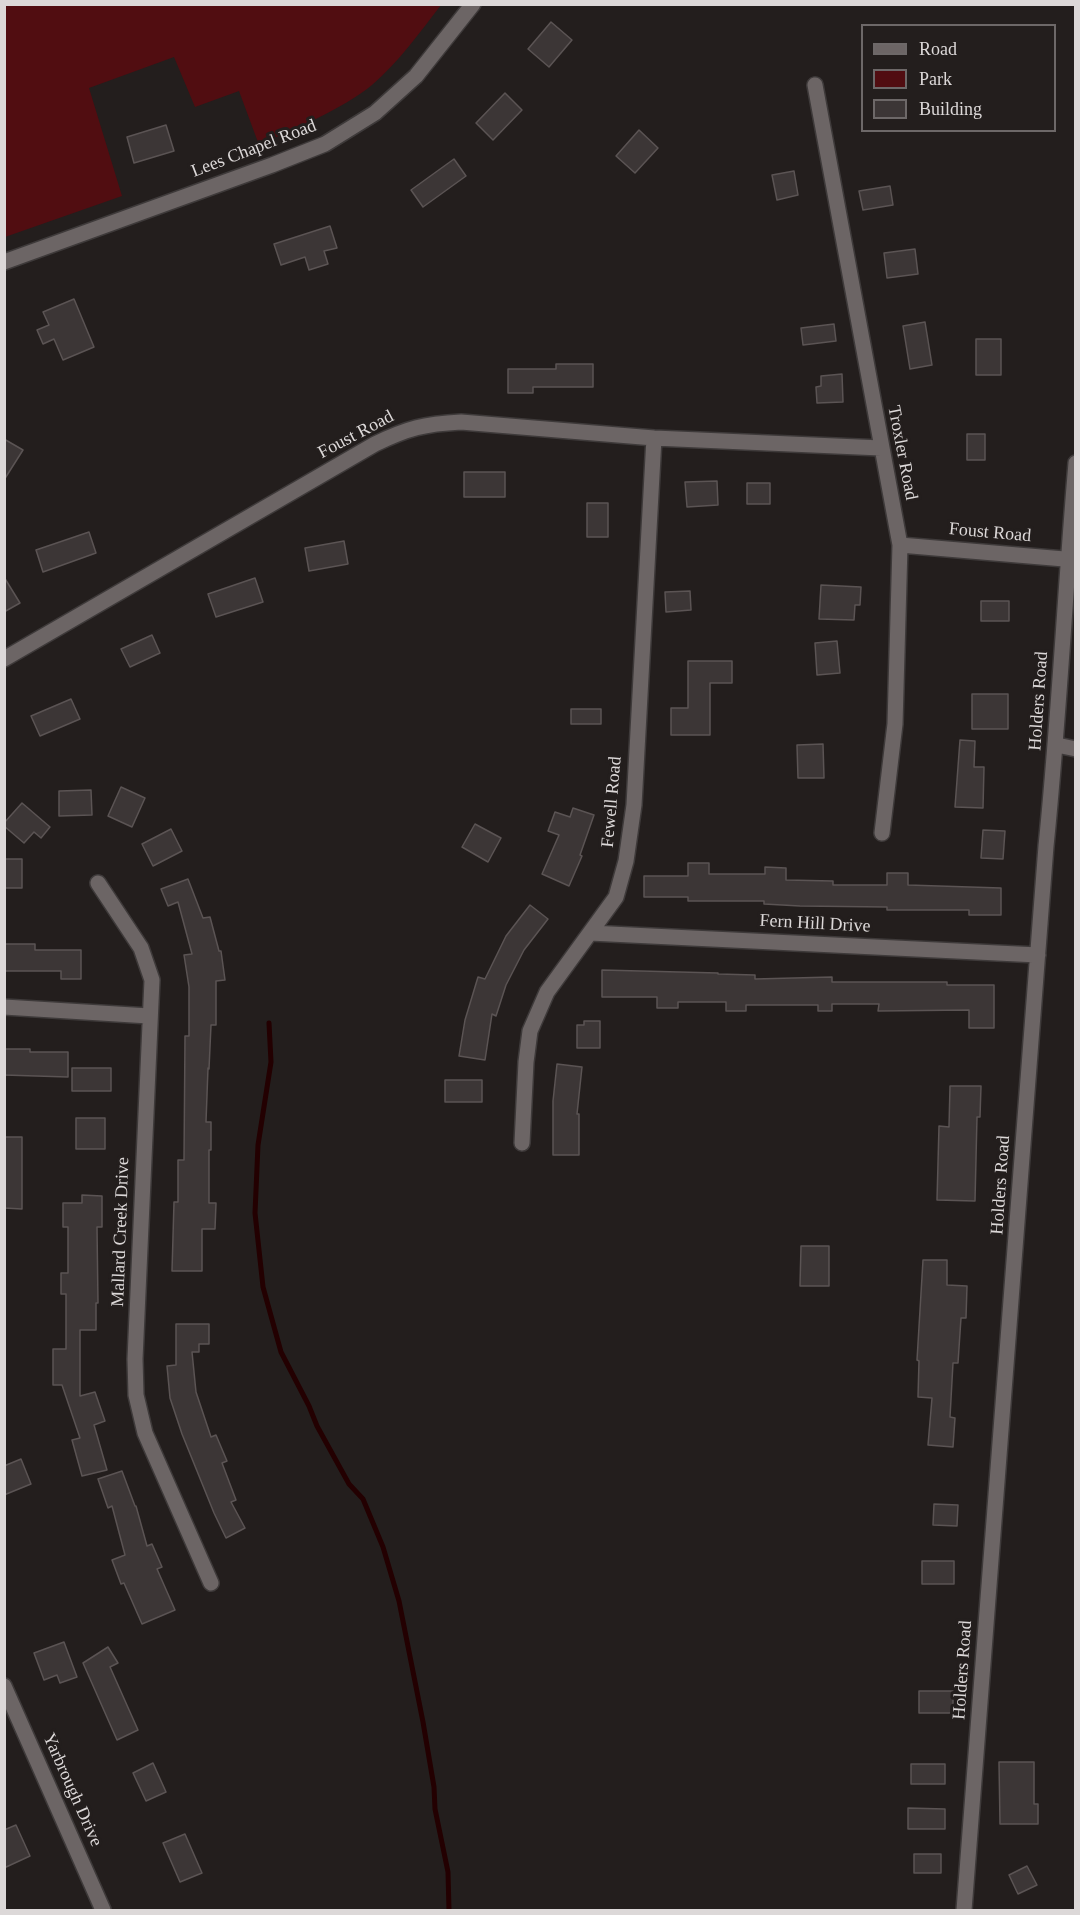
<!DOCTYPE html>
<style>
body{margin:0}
#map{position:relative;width:1080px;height:1915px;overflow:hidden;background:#231e1d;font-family:"Times New Roman",serif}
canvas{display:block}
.frame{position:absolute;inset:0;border:6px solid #dcd8d8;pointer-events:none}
.legend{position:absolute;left:861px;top:24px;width:195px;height:108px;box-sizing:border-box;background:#231e1d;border:2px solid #6d6868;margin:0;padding:8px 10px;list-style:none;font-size:18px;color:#dcd8d8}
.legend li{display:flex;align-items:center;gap:12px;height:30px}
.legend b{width:30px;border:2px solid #6d6868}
</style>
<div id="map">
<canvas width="1080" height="1915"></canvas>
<div class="frame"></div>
<ul class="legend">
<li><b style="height:8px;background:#6c6565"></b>Road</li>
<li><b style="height:16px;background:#510d11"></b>Park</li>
<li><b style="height:16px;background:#3c3636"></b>Building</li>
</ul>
</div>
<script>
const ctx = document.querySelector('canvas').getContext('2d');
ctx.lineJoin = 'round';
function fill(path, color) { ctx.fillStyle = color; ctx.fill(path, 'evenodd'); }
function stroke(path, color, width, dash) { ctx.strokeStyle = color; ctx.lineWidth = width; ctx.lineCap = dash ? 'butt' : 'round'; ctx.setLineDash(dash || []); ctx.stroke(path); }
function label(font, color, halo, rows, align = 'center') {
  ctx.font = font + ' "Times New Roman",serif'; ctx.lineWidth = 6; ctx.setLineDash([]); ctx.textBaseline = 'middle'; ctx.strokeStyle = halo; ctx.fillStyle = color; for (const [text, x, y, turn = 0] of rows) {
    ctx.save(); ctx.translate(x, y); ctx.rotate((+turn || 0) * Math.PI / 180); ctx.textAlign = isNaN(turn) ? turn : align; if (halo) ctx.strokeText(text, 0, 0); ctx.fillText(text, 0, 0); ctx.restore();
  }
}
fill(new Path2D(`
 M4 5 5 4 441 5C420 32 399 62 372 85 343 109 294 129 259 145L239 91 195 107 174 57 89 88 122 196 5 237Z`), '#510d11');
stroke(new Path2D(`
 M269 1023 271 1062 258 1145 255 1213 263 1287 281 1352 309 1406 317 1426 349 1484 363 1499 383 1547 399 1601 423 1722 434 1787 435 1809 448 1872 449 1910`), '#230001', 5);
const building = new Path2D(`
 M551 22 572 40 549 67 528 49Z
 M505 93 522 110 493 140 476 123Z
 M166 125 174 151 134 163 127 137Z
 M639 130 658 148 635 173 616 156Z
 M454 159 466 176 423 207 411 190Z
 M794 171 798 195 777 200 772 175Z
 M890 186 893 205 863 210 859 191Z
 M330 226 337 248 324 251 328 264 309 270 305 257 281 265 274 244Z
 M915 249 918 274 887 278 884 253Z
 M74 299 94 347 63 360 54 339 43 344 37 330 49 325 43 312Z
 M925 322 932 365 910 369 903 326Z
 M834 324 836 341 803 345 801 328Z
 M976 339H1001V375H976Z
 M556 364H593V387H533V393H508V369H556Z
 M842 374 843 402 817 403 816 387 821 386V376Z
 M967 434H985V460H967Z
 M4 439 23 450 4 480Z
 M464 472H505V497H464Z
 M717 481 718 505 687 507 685 482Z
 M747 483H770V504H747Z
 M587 503H608V537H587Z
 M89 532 96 553 43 572 36 550Z
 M344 541 348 564 309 571 305 548Z
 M4 577 20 603 4 612Z
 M255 578 263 602 216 617 208 594Z
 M821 585 861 587 860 605H855L854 620 819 619Z
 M690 591 691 610 666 612 665 592Z
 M981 601H1009V621H981Z
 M152 635 160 653 130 667 121 649Z
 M837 641 840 673 817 675 815 643Z
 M688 661H732V683H710V735H671V708H688Z
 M972 694H1008V729H972Z
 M71 699 80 719 40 736 31 716Z
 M571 709H601V724H571Z
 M960 740 975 741 974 767H984L983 808 955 807Z
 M823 744 824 778H798L797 745Z
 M121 787 145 798 132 827 108 816Z
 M91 790 92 815 59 816V791Z
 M22 803 50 827 41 838 34 832 24 843 4 826V823Z
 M573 808 594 815 580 855 582 856 569 886 542 874 559 835 548 831 555 812 570 817Z
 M475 824 501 838 488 862 462 847Z
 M171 829 182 851 153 866 142 844Z
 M983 830 1005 831 1003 859 981 858Z
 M4 859H22V888H4Z
 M688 863H709V874H765V867L786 868V880L833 881V885H887V873H908V885L1001 888V915H969V910H887V907L800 906 764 904V901H688V897H644V876H688Z
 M188 879 203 918 210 917 219 951H221L225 980 216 981V1025H211L209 1069 208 1068 206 1122H211V1150H209V1203H216L215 1229H202V1271H172L174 1202H178V1160H184L185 1036H189V987L184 955 192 954 178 902 168 906 161 889Z
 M530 905 548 919 524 950 506 985 496 1016 492 1014 485 1060 459 1056 465 1020 478 977 485 979 506 936Z
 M4 944H35V950H81V979H61V971H4Z
 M602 970 718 973V974L755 975V979L832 977V982H947V985H994V1028H969V1010L878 1011 879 1004H832V1011H818V1005H746V1011H726V1002H678V1008H657V997H602Z
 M584 1021H600V1048H577V1025H584Z
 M4 1049H30V1052H68V1077L4 1075Z
 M557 1064 582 1067 577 1114H579V1155H553V1101Z
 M72 1068H111V1091H72Z
 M445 1080H482V1102H445Z
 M950 1086H981L980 1117H977L975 1201 937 1200 939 1126 949 1127Z
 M76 1118H105V1149H76Z
 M4 1137H22V1209L4 1208Z
 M82 1195 102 1196V1227H97L98 1303H96V1330H80V1396L95 1392 105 1421 94 1425 107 1470 82 1476 72 1440 80 1438 62 1385H53V1349H66V1294H61V1273H68V1227H63V1203H82Z
 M801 1246H829V1286H800Z
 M923 1260H947V1285L967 1286 966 1318H961L958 1363H953L950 1417 955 1418 953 1447 928 1445 932 1398 918 1397 919 1361 917 1360Z
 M176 1324H209V1344H199V1352H192L196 1392 211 1437 216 1435 227 1461 222 1463 236 1500 231 1502 245 1528 226 1538 214 1513 182 1434 170 1398 167 1366 176 1365Z
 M21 1459 31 1484 4 1495V1466Z
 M122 1471 135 1506H136L147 1546 152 1544 162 1567 157 1569 175 1610 142 1624 124 1583 121 1584 112 1560 125 1555 112 1506 108 1508 98 1479Z
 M934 1504 958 1505 957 1526 933 1525Z
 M922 1561H954V1584H922Z
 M64 1642 77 1677 60 1683 57 1675 44 1680 34 1653Z
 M108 1647 118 1663 110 1667 138 1730 117 1740 83 1663Z
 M919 1691H953V1713H919Z
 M999 1762H1034V1804H1038V1824H1000Z
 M153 1763 166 1792 146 1801 133 1773Z
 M911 1764H945V1784H911Z
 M908 1808 945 1809V1829H908Z
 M16 1825 30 1856 4 1868V1830Z
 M185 1834 202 1873 180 1882 163 1843Z
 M914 1854H941V1873H914Z
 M1027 1866 1037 1885 1018 1894 1009 1875Z`);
fill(building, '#3c3636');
stroke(building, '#5b5454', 1.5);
const minor = new Path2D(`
 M815 85 900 545 895 724 882 833
 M900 545 1076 560
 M4 659 375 444C408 428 424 424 461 422L654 438 881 448
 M1057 745 1076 749
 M98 883 141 948 152 980 135 1359 136 1395 145 1433 211 1583
 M590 933 1038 955
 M4 1007 149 1016
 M522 1143 526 1062 530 1031 547 992 616 897 626 861 634 805 654 438
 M4 1686 103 1910
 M964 1910 1046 846C1059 719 1065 591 1076 463`);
const secondary = new Path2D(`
 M4 262 272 165 325 144 375 113 416 76 473 4`);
stroke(minor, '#3e3a3a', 18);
stroke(secondary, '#3e3a3a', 18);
stroke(minor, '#6c6565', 15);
stroke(secondary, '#6c6565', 15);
label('18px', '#dcd8d8', '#231e1d', [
 ["Lees Chapel Road",254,149,-21],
 ["Foust Road",356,435,-28],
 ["Troxler Road",902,453,79],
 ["Foust Road",990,533,5],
 ["Holders Road",1039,701,-86],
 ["Fewell Road",612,802,-85],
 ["Fern Hill Drive",815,924,3],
 ["Holders Road",1001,1185,-86],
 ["Mallard Creek Drive",121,1232,-88],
 ["Holders Road",963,1670,-86],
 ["Yarbrough Drive",72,1790,66]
]);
</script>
